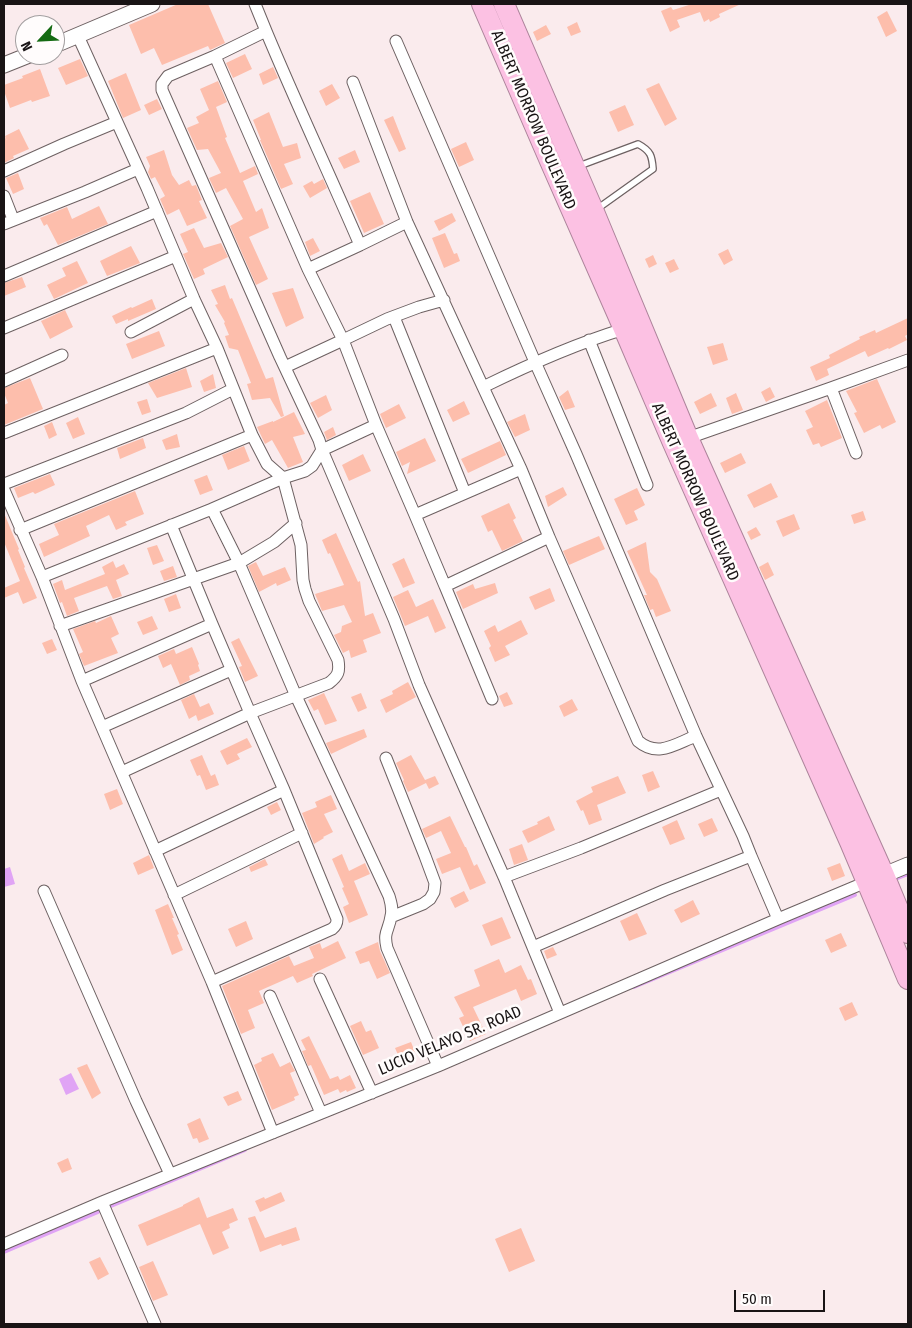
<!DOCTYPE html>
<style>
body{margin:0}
#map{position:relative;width:912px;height:1328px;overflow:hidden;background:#faebed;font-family:"Fira Sans Condensed",sans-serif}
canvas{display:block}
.frame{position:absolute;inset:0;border:5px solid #191415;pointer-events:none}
.north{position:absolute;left:15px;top:15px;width:50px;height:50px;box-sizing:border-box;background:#fffcfc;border:1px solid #a39fa0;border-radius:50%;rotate:245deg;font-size:14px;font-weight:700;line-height:20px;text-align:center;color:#191415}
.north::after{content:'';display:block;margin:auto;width:18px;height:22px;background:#156b13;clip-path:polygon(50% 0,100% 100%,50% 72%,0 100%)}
.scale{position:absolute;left:734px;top:1290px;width:91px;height:22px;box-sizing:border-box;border:2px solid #191415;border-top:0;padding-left:6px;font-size:15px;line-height:18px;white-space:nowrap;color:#191415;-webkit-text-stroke:4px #fffcfc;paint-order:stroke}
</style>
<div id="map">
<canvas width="912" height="1328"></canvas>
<div class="frame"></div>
<div class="north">N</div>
<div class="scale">50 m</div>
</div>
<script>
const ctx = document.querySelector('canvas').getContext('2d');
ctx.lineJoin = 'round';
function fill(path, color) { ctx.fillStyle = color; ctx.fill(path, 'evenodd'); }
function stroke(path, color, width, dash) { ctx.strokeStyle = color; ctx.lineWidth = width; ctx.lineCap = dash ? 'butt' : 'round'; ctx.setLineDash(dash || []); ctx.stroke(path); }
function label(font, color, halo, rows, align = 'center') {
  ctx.font = font + ' "Fira Sans Condensed",sans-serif'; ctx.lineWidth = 5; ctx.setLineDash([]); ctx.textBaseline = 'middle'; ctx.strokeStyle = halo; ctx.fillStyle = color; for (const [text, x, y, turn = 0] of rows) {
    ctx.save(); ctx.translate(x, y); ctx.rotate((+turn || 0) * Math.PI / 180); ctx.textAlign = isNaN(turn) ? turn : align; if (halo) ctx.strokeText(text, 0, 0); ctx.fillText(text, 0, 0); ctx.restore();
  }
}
fill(new Path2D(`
 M10 867 15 884 4 887V869Z
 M71 1073 79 1089 66 1095 59 1079Z`), '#e0a4f5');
stroke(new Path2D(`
 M31 59 42 55
 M893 880 908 874
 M634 987 855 895
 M111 1206 245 1150
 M4 1252 98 1212`), '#e0a4f5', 4);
fill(new Path2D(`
 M178 4H208L225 43 210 50 208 46 162 65 154 48 141 54 129 25Z
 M692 4H741L719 14 720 17 710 22 709 19 704 22 700 12 677 20 680 27 670 32 661 11 671 7 673 10Z
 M887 11 897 31 886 37 877 17Z
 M577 22 581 32 571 36 567 27Z
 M546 25 551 34 537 41 533 32Z
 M245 54 252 69 233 78 226 63Z
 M80 59 88 76 66 85 58 68Z
 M273 67 278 78 263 85 259 74Z
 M40 69 50 96 32 102 31 100 10 108 4 91V85L23 78 22 76Z
 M126 73 141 110 123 118 108 81Z
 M218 81 227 102 216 107 227 137 225 138 240 173 255 166 258 174 243 181 256 212 262 208 269 228 249 237 268 279 256 285 230 226 243 219 226 188 216 193 209 178 221 173 208 149 197 150 187 128 199 123 196 117 209 110 200 89Z
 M659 83 677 119 665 126 646 89Z
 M332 84 340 98 326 106 319 91Z
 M157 99 162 109 149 115 144 105Z
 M625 105 634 125 618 132 609 112Z
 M269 112 283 147 297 143 301 158 284 164 293 184 281 189 260 140H261L253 120Z
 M393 116 406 149 399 152 384 120Z
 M19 129 29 149 13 156 14 158 4 163V135L7 141 5 136Z
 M466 142 474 160 459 167 451 149Z
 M164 150 172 175 179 185 189 180 192 186 196 185 202 200 199 201 207 218 187 226 179 209 167 215 160 199 165 196 155 177 151 179 148 172 150 166 146 157Z
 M355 150 360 162 344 169 338 158Z
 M18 173 24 189 13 194 6 178Z
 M323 179 327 188 310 198 303 186 312 181 314 184Z
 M370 192 384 224 364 233 350 201Z
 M99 206 108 224 58 245 47 224 44 226 40 218 67 207 72 219Z
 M452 213 456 221 439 231 434 221Z
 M194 228 204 248 221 243 228 257 203 269 205 274 194 279 183 254 188 252 180 234Z
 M445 233 454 254 457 253 460 261 444 268 432 238Z
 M313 238 320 251 310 256 305 242Z
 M131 246 140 263 107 276 100 261Z
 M728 249 733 260 724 265 718 254Z
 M653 255 657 264 649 268 645 259Z
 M674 259 679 269 670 273 665 263Z
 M77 261 88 283 54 299 47 285 66 276 62 268Z
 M22 277 26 287 4 296V283Z
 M225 285 230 299 232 298 266 379 273 377 284 416 281 417 270 398 252 400 247 384 251 383 238 350 229 348 225 336 229 335 224 323 225 322 215 305 218 304 211 290Z
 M293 288 304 318 286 327 272 293Z
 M152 299 156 309 128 321V319L116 324 112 316 131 307 132 308Z
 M65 310 73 327 50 339 41 321Z
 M908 318V334L905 336 907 340 889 349 888 348 868 357 865 351 827 369 829 375 816 381 810 367 830 358 829 355 860 339 859 337 875 330 876 333Z
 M159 331 165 346 132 359 126 344Z
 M723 343 728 360 713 365 707 347Z
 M186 368 192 387 157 398 148 383Z
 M213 374 216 388 204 392 200 381Z
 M30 378 43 409 4 425V405L8 403 4 393V388Z
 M877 379 896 422 882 429 880 425 864 433 854 413 857 412 846 391Z
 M770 387 775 397 766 402 761 392Z
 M568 390 575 407 565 410 559 397Z
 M711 393 717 406 700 414 694 402Z
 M736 393 743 410 732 414 726 398Z
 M326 395 332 410 318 418 310 403Z
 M147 399 151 412 142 415 137 402Z
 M827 400 842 438 821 447 819 443 813 445 806 430 813 427 805 411Z
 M464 401 470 414 453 422 447 410Z
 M399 404 406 418 386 428 380 414Z
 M294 412 305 434 293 437 303 462 288 468 272 440 265 444 257 427 273 421V422Z
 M525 414 530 430 515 437 507 422Z
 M78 417 85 434 73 439 66 423Z
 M52 422 57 435 49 439 44 426Z
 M333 427 336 435 327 440 324 432Z
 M177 434 180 447 166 450 162 440Z
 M143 438 146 448 120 459 117 448Z
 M425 438 436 461 407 474 410 462 402 466 396 452Z
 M500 441 506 455 468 473 461 459Z
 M244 446 250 461 228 470 222 455Z
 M741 453 746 463 725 473 720 463Z
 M363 454 371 471 349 481 342 465Z
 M50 474 55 485 35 494 33 492 18 498 14 488Z
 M207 475 213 490 200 495 194 480Z
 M771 483 778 497 754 508 747 495Z
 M563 487 567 495 548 507 545 496Z
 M637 488 645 505 634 511 638 520 626 525 614 499Z
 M135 491 144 514 125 522 127 525 116 530 109 515 86 526 90 536 44 557 39 544 59 535 54 524Z
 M509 503 516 518 513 520 523 541 502 551 492 530 488 532 481 516Z
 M863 511 866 520 854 524 851 515Z
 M4 513 19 549 18 550 25 567 24 568 37 598 23 604 18 592 4 598V588L20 581 4 542Z
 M794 514 800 529 783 537 776 521Z
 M756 527 761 535 751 540 747 532Z
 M336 533 358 582 360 581 365 616 373 613 381 633 363 640 367 652 351 658 349 650 343 653 334 635 341 632 342 626 352 622 344 605 322 611 315 594 344 585 330 553 328 554 322 540Z
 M599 536 605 549 569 565 563 551Z
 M646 542 650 572 657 579 671 611 656 617 653 609 650 610 644 595H647L627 551Z
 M157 545 164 561 153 565 147 548Z
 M404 558 415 583 403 588 392 564Z
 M113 561 116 568 124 564 129 574 116 580 122 596 113 599 107 586 74 598 79 611 67 616 62 602 60 603 53 584 62 580 65 590 105 574 102 567Z
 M256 562 263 576 285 567 291 580 277 586 276 583 259 592 248 566Z
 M768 562 774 575 765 580 759 567Z
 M173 566 177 577 164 581 160 571Z
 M495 583 498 593 463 609 456 592 473 584 475 589Z
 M550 588 555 601 535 610 529 597Z
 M408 590 416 607 433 599 446 628 435 633 428 616 405 626 393 597Z
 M176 594 181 608 169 612 164 599Z
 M111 616 119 634 111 638 118 653 84 666 79 654 83 652 73 629 95 621 96 623Z
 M152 616 158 629 143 635 137 622Z
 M521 620 528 634 505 646 510 655 495 662 489 648 491 646 484 631 495 625 498 632Z
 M239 638 258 676 245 682 239 667 242 666 231 642Z
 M52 639 57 650 47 654 42 643Z
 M192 647 199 664 198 665 200 671 189 676 190 680 180 685 171 664 163 668 158 656 174 649 176 654Z
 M408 682 416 697 386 713 380 700 393 694 392 691Z
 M507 692 513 704 504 707 499 696Z
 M324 693 337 721 325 725 318 709 314 711 308 700Z
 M361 693 367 708 358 712 351 697Z
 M194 694 200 707 209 703 214 714 198 721 196 715 189 719 181 700Z
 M572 699 578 710 564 717 559 706Z
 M364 729 367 737 331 754 326 743Z
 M247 738 252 747 237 754 240 759 227 765 220 751Z
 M202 755 211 776 215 774 219 785 206 790 200 775 197 776 190 760Z
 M411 755 425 780 435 776 439 784 429 789 426 783 408 792 403 781 404 780 396 763Z
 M653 771 660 787 648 792 642 775Z
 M618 776 626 793 597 805 602 820 589 825 583 810 581 811 576 801 593 792 591 787Z
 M117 789 123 804 110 810 104 794Z
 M331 795 337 809 324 814 333 832 323 837 324 838 314 844 302 813 317 807 315 802Z
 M277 802 281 810 271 815 267 807Z
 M450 816 465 847H466L474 866 477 864 486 883 470 890 460 867 442 874 436 859 451 853 441 831 426 838 422 829Z
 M549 816 555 830 528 843 522 831 538 824 537 822Z
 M712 818 718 831 704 837 698 824Z
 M677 820 685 839 670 845 662 827Z
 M522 844 528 860 514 865 509 849Z
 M342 854 349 871 365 863 370 874 354 881 368 915 349 923 343 907 349 904 342 888 344 887 332 859Z
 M149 855 154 868 138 875 133 863Z
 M265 859 268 865 251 872 249 867Z
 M840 863 845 876 832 881 827 868Z
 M464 891 469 901 455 908 450 898Z
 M693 900 700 914 681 923 674 910Z
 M168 904 174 918H172L179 934 177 935 183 950 172 955 155 910Z
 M637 913 647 934 629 941 620 921Z
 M502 917 511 938 491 946 482 925Z
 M246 921 253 939 236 947 228 929Z
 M841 933 847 946 831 953 825 940Z
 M338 941 346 958 312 974 313 976 297 983 293 976 259 991 264 1003 248 1010 255 1028 241 1034 222 986 289 956 294 966 314 958 309 947 320 943 322 949Z
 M378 942 380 951 390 973 377 979 369 961 360 964 355 952Z
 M553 947 557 955 547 959 544 951Z
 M499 959 505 973 521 965 528 980 531 979 537 994 521 1001 516 989 473 1007 486 1034 470 1041 459 1018 464 1016 454 997 480 986 474 970Z
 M852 1002 858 1015 845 1021 839 1008Z
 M361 1021 366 1032 371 1030 379 1048 363 1055 350 1026Z
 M309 1036 330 1079 338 1076 340 1080 350 1075 356 1088 347 1092 346 1090 340 1093 338 1089 324 1095 311 1065 308 1066 302 1051 306 1050 301 1040Z
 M411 1042 415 1052 409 1055 411 1060 402 1064 395 1048Z
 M273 1053 280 1067 290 1062 295 1071 290 1073 299 1095 294 1097 295 1100 272 1110 254 1065 262 1061 261 1058Z
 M87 1064 101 1093 92 1099 77 1068Z
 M238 1091 242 1100 228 1106 223 1097Z
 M200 1118 209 1139 199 1143 197 1138 193 1139 187 1124Z
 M68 1158 72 1169 62 1173 57 1163Z
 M281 1192 285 1201 260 1212 255 1201 264 1197 265 1199Z
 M199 1197 207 1218 233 1208 238 1220 229 1224 230 1228 222 1232 229 1248 213 1255 200 1224 147 1246 138 1225 183 1206V1205Z
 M255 1216 265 1238 296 1227 300 1240 282 1246 281 1244 260 1252 248 1218Z
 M521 1228 535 1261 509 1272 495 1239Z
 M100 1257 109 1274 98 1280 89 1262Z
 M153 1261 168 1295 153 1301 139 1267Z`), '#fdbeac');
const lane = new Path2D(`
 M579 166 638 144C651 151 652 156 653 169L597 209`);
const street = new Path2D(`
 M255 4 266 31
 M78 36 117 122
 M396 41 535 362 576 454 696 736 743 836 751 856 665 890 533 947
 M215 56 266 31C296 103 329 173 360 245L407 222
 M353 82 407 222 483 387C530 364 575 344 624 329
 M4 171 64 144 117 122 147 188 194 299 217 348 252 435 267 464 283 478 301 545 303 580 305 589 309 601 338 660C340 672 338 676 329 683L250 713 122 772
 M4 196 13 219
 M4 224 85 192 138 169
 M308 269 360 245
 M4 276 157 211
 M394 317 465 493
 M4 328 176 256
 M131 332 194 299
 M589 340 647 485
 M285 367 343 340 376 425 322 450 319 440 280 357 162 90V84L168 76 215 56 308 269 343 340 387 319 419 307 444 300
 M4 381 62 355
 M831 388 856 453
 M376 425 415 515 521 469 483 387
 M4 433 217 348
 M688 438 831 388 908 360
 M322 450 394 619 419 685 504 877 560 1013
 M4 484 186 413 233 389
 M4 490 42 577 82 681 212 982 273 1133
 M212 509 283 478 305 471 312 466 322 450
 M415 515 445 586 549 537 521 469
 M171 525 212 624 250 713 284 790 337 919C337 924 336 926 332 929L212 982
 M20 530 252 435
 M549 537 638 741C658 758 675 744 696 736
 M42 577 212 509 239 563 296 696 389 896C391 903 393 909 391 916 389 931 383 931 387 948L438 1066
 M445 586 492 699
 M60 626 239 563 274 542 296 523
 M82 681 212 624
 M102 727 231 670
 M386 758 425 856 435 883 434 892 430 899 423 904 391 917
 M155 851 284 790
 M751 856 778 919
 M504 877 581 848 721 790
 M44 891 136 1101 170 1174
 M174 895 302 833
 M320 979 372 1093
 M270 996 321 1113
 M102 1202 155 1324
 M4 1244 102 1202 438 1066 778 919 871 880`);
const secondary = new Path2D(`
 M55 45 152 4
 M4 65 29 55
 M884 875 908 865`);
const highway = new Path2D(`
 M482 4 550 161 624 329 673 443 850 842 908 979
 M504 4 594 212 688 438 884 875 908 933`);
stroke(lane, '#6d6162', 8);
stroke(street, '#6d6162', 13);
stroke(secondary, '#6d6162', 17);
stroke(highway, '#ad849b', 22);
stroke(lane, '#fff', 5.5);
stroke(street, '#fff', 11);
stroke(secondary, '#fff', 15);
stroke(highway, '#fcc1e3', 20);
label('16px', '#191415', '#fffcfc', [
 ["ALBERT MORROW BOULEVARD",533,120,67],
 ["ALBERT MORROW BOULEVARD",695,492,66],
 ["LUCIO VELAYO SR. ROAD",450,1041,-23]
]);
</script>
